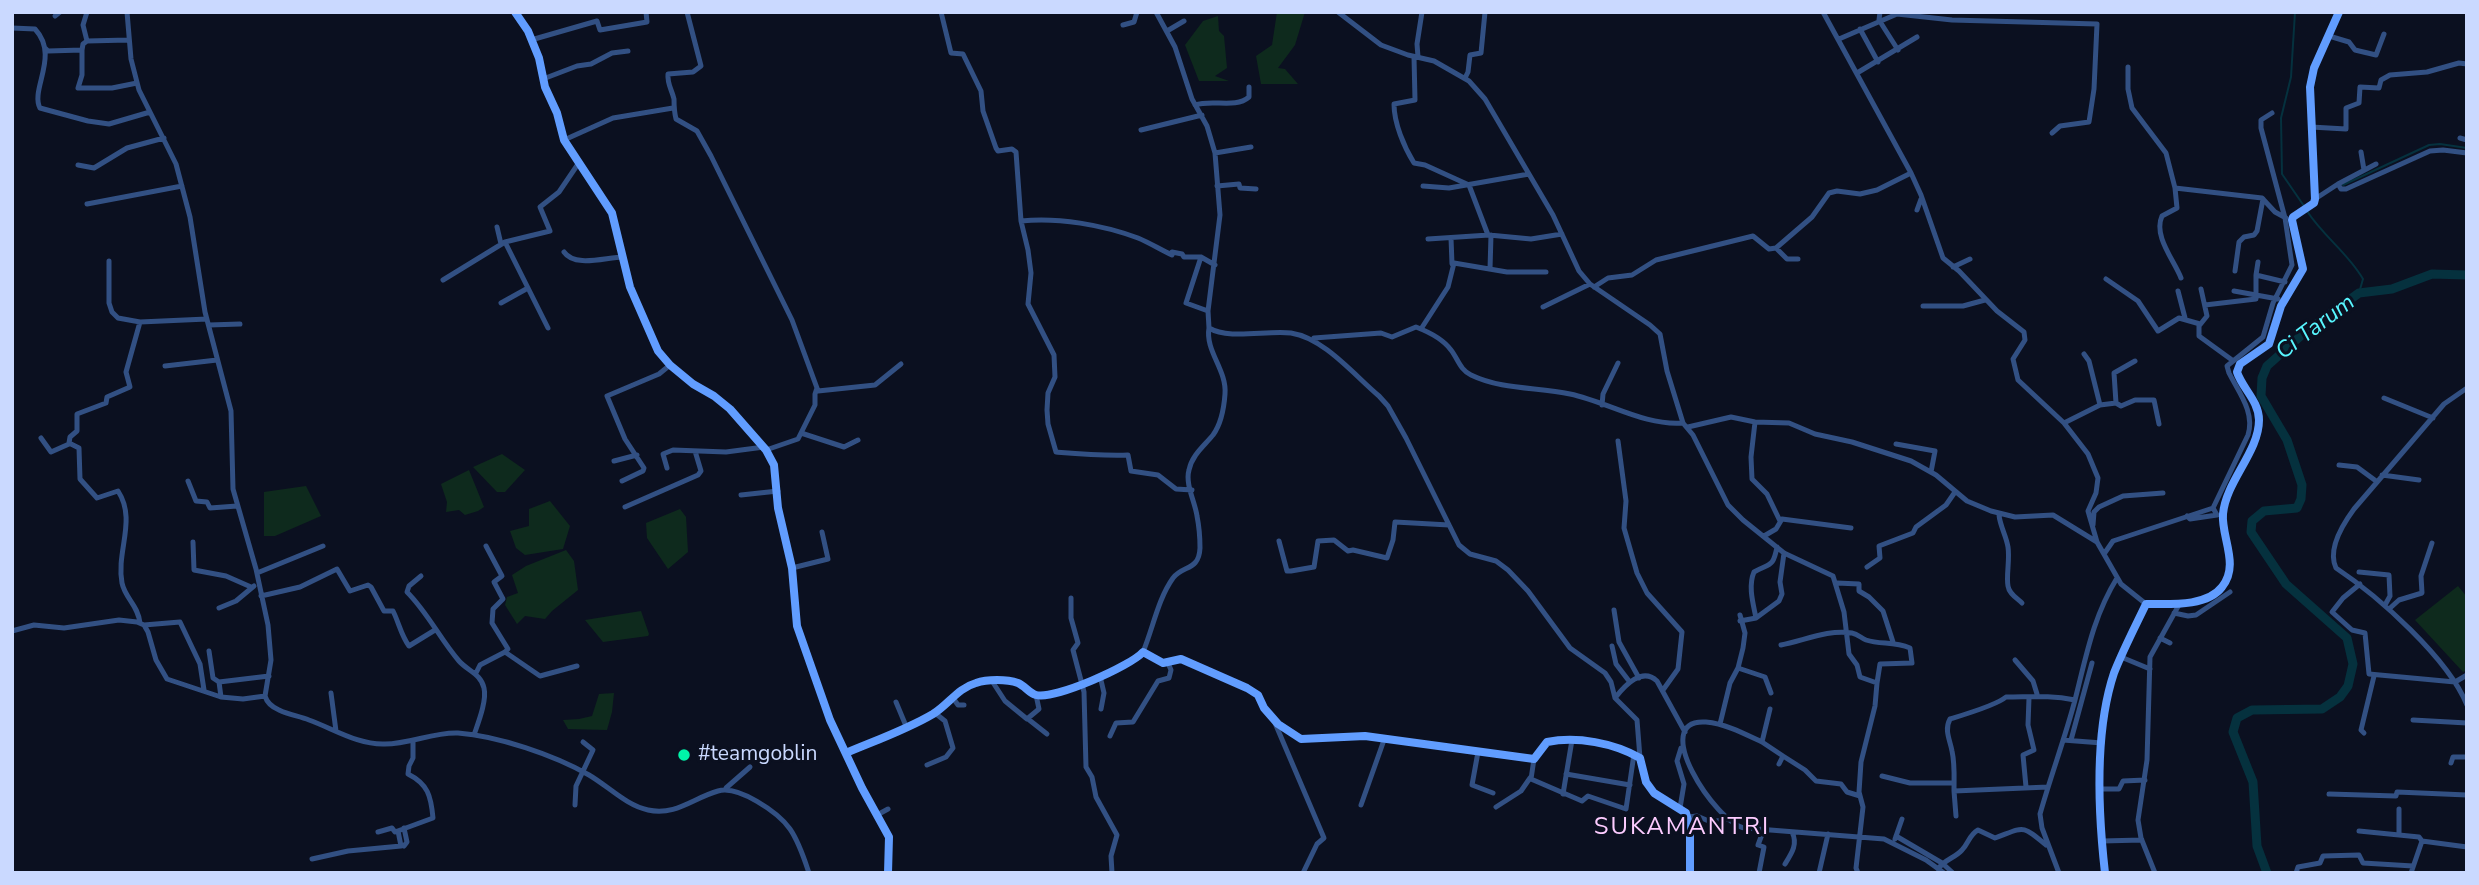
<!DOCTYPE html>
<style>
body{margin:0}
#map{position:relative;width:2479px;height:885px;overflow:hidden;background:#0b1020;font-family:"Nunito Sans",sans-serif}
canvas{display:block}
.frame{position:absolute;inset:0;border:14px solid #cad9ff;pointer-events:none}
</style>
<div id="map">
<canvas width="2479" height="885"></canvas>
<div class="frame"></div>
</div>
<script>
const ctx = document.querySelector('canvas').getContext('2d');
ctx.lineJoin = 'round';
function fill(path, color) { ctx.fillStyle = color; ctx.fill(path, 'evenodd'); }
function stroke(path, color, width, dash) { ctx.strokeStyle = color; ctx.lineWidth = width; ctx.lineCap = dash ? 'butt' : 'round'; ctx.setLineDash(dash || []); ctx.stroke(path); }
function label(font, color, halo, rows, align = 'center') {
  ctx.font = font + ' "Nunito Sans",sans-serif'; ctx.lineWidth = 6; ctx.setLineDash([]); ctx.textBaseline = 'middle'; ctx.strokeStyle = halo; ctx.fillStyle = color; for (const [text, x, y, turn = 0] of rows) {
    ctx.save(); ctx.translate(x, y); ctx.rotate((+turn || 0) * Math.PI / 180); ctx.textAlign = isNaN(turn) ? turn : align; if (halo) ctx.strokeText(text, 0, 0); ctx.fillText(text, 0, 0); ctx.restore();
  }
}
fill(new Path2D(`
 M1277 12H1305L1295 45 1278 68 1285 69 1298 84H1261L1256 56 1272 45Z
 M1218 16 1219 31 1224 36 1227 68 1215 76 1229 81H1199L1185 45 1203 21Z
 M502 454 525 470 505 492H497L473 467Z
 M469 470 484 507 478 511 465 515 459 510 446 512 447 502 441 484Z
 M306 486 321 516 275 536H264V492Z
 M550 501 570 526 563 549 525 555 516 548 510 531 529 526V509Z
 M680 509 686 517 688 552 668 569 647 538 646 523Z
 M566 550 574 561 578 590 552 611 545 619 525 616 517 624 505 605 507 597 518 593 512 575 526 566Z
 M2458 586 2467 597V670L2463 672 2415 620Z
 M641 611 649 634 648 636 603 642 585 620Z
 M614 693 612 712 607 730 568 729 563 720 579 719 592 716 599 694Z`), '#0e2a1d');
stroke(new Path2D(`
 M2295 12 2291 77 2281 118 2282 174 2304 206
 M2343 185 2429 145 2440 144 2467 148
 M2307 211C2323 236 2348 253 2363 279L2359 293`), '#05313e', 2);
stroke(new Path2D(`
 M2267 873 2257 846 2253 782 2233 732 2237 718 2252 710 2322 709 2340 697 2348 686 2353 664 2347 638 2286 584 2251 532 2252 521 2264 511 2297 508 2301 499 2302 485 2287 440 2261 396 2262 378 2267 366 2304 333 2359 293 2392 289 2432 274 2467 275`), '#05313e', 9);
stroke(new Path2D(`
 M127 12 131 59 139 90 176 164 190 217 205 312 231 411 233 489 256 569 268 625 271 660 265 696
 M687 12 701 66 693 72 668 74C667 84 672 90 674 99 674 106 674 111 676 119L697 131 711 156 792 320 817 388 815 394V405L798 439 766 450
 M941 12 951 53 963 54 981 91 983 111 996 148 998 151 1012 149 1016 152 1021 221 1028 250 1031 273 1028 304 1054 355 1055 377 1048 393 1047 410 1048 424 1056 452C1080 454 1103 456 1128 455L1131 471 1158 475 1176 489 1192 490
 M1156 12 1175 47 1192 99 1207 126 1215 153 1220 215 1208 311 1209 328C1229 340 1267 330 1291 333 1324 338 1354 375 1379 396L1388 406 1406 438 1459 545 1470 554 1496 561 1508 570 1528 591 1570 648 1605 673 1611 682 1615 698 1637 720 1640 758
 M1338 12 1381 45 1408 55 1434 61 1469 81 1485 99 1553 215 1579 271 1590 284 1650 325 1660 334 1667 371 1683 423 1693 435 1728 505 1743 520 1784 553 1833 576 1844 612 1849 654 1857 665 1860 677 1877 683 1875 706 1861 762 1859 792 1863 807 1856 868 1858 873
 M1823 12 1911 173 1921 195 1943 258 1959 271 1997 311 2024 332 2025 340 2013 359 2018 380 2064 423 2088 454 2098 478 2096 493 2088 511 2097 542 2121 584 2146 604
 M1880 12 1879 20 1898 50
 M55 16 60 12
 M1123 25 1134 22 1137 12
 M12 28 35 29C60 56 30 89 40 108L88 121 109 124 150 112
 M1860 29 1878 62
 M1167 31 1184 21
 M2329 36 2349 42 2355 50 2376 55 2384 34
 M1839 39 1897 14 1952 20 2097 24 2094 89 2089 122 2060 126 2052 133
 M531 40 597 21 600 30 647 22 646 12
 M87 41 128 40
 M45 48 48 51 82 50 83 44 87 41 83 25 87 12
 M82 50V75L78 88H112L137 83
 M1414 57 1415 100 1394 104C1394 123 1404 147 1414 163L1425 165 1469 185 1488 235
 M1418 57 1417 44 1422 12
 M2128 67V89L2132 108 2166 153 2175 188 2177 208 2162 216C2153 236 2174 260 2181 278
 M1857 73 1917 37
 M1465 78 1468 72 1470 55 1481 53 1485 12
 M543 79 577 66 591 64 612 53 628 51
 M1195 105C1213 99 1235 109 1249 97V87
 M2311 127 2346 129V108L2359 103 2360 87 2379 88 2381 80 2390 75 2427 72 2459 63 2467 64
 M1141 130 1202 115
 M2460 138 2467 140
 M564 140 613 118 673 108
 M2361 152 2364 170
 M1215 153 1251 147
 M78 165 94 168 127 148 164 138
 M2338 184 2376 164
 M1217 186 1239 184 1240 188 1256 189
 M1423 186 1449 188 1529 174
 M2175 188 2262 198 2275 212 2286 218
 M2315 199 2338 184 2341 189H2346L2430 151 2443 150 2467 153
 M87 204 182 186
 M1917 210 1921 199
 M1021 221C1058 217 1103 225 1138 238 1150 243 1161 250 1172 255V252L1182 254 1184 257H1201L1215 265
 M497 227 501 244
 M1451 238 1452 264
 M1428 239 1489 235 1531 239 1562 234
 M505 242 548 328
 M1776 248 1812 217 1829 193 1837 191 1860 194 1877 190 1911 173
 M564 252C575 268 606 257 623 257
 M1201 257 1186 303 1208 311
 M109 261V303L112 312 118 318 140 322 207 319
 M2258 262 2256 275 2285 282
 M1953 267 1970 259
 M1490 269 1491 235
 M2235 271 2239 242 2244 237 2254 235 2257 231 2263 199
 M2106 279 2138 301 2158 331 2179 318 2200 324
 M443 280 505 242 550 231 540 207 559 192 578 164
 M1594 287 1608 278 1632 275 1656 260 1753 236 1769 249 1776 248 1787 259H1798
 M2201 289 2207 316 2199 326V336L2232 360
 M2178 291 2185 318
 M2234 291 2278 299
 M501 303 528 288
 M2205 305 2256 299V275
 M1923 306H1963L1985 300
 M1543 307 1590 284
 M140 322 126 372 130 387 107 397 106 403 77 414V431L70 437 69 443 79 448 80 479 97 498 118 491C137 520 116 551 122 583 125 598 138 605 140 623
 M209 325 240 324
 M1421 329 1448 287 1454 263 1507 272H1546
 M1314 338 1381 333 1392 337 1416 327C1429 332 1443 339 1451 350 1458 359 1460 370 1471 375 1502 390 1537 387 1570 394 1608 402 1644 426 1683 423
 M165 366 217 360
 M817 388 818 391 875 385 901 364
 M2467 388 2444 404 2354 509C2343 524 2327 549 2336 568 2378 596 2448 658 2467 705
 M2384 398 2433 418
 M2116 403 2121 406 2135 400H2154L2159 424
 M1602 405 1603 394 1618 363
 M2100 405 2116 403 2114 373 2135 361
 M1755 422 1751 457 1752 479 1767 494 1780 521
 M2064 423 2100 405 2089 361 2084 354
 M1688 427 1731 417 1755 422 1789 423 1815 434 1852 442 1911 461 1936 475 1967 501 1991 511 2015 517 2053 515 2097 542
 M801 433 844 447 858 440
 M41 438 51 452 69 444
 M1618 441 1626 501 1624 528 1637 573 1647 593 1682 632 1678 669 1663 690
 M1896 444 1935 451 1931 472
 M614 461 637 455
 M2339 465 2357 467 2376 481
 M667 468 663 454 673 450 726 452 764 447
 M2382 475 2419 480
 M188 481 196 501 207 502 210 508 237 506
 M622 481 643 471 644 468 625 439 607 396 659 374 670 365
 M741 495 778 491
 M625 507 698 475 701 471 695 451
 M1999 515C2000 526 2006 535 2008 547 2010 560 2006 576 2008 586 2009 594 2017 598 2022 603
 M2217 515 2213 508 2248 435C2255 412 2239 393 2229 373L2227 366 2263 337 2273 303 2292 265 2285 218 2261 128V120L2272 113
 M2187 516 2190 519 2217 515
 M2093 525 2094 512 2099 507 2123 496 2163 493
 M1764 536 1776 529 1782 519 1851 528
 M1279 541 1287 571H1291L1314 567 1318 541 1334 540 1348 551 1353 550 1387 558 1393 540 1395 522 1449 525
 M193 542 194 570 226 576 251 587
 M2104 554 2113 541 2213 508
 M1867 567 1880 558 1879 546 1913 533 1916 527 1946 505 1955 492
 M792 568 828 559 822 532
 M2359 572 2389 575 2390 596 2385 605
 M257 573 323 546
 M421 576 409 586 407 592C428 613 440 639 459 661 468 671 481 674 484 688 487 701 478 723 474 735
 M1837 583 1859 584V591L1869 597 1883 611 1893 642
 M2360 584 2343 598 2332 612 2352 630 2365 633 2369 674 2455 682 2467 675
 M261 596 300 587 337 569 350 591 368 585 371 587 384 611H393C399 623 401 635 409 646L435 630
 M1071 598V618L1078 643 1073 650 1084 692 1086 767 1092 777 1096 797 1117 835 1111 856 1112 873
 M219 608 236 601 254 586
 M2389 609 2399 600 2422 593 2421 576 2432 543
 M1614 610 1619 642 1639 678
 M2174 613 2188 616 2196 615 2230 592
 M1756 618C1753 603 1748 586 1754 572 1770 563 1773 568 1777 547
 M1740 621 1756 618 1779 601 1782 594 1780 582 1784 553
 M144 625 180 622 200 664 204 690
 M12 631 34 625 64 628 119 620 137 622 144 625 148 632 156 660 167 679 221 697 243 699 265 696C267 703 272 707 279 710 289 715 299 716 309 720 334 729 358 745 385 744 410 744 433 732 458 733 498 736 554 755 589 775 608 786 627 806 648 810 676 816 693 798 718 791 738 785 778 812 790 829 799 842 804 858 809 873
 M2160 638 2170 643
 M1781 645C1803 641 1828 629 1852 633 1858 634 1861 638 1866 640 1881 645 1893 641 1910 648L1912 663 1880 664 1877 683
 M1612 646 1616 664 1629 681
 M209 651 213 678 219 682 221 697
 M505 652 540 676 577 666
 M1143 652C1153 628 1158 599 1173 578 1183 565 1199 571 1200 548 1200 538 1199 526 1197 516 1195 502 1185 484 1189 470 1192 455 1204 446 1213 435 1221 424 1224 408 1225 394 1227 370 1205 351 1209 328
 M2121 657 2150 669
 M2015 660 2033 681 2037 694
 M1738 668 1765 677 1771 693
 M476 673 480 665 505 652 508 649 492 623 493 609 503 599 494 582 502 576 486 546
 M1100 676 1104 693 1101 709
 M992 681 1005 701 1027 719 1039 709 1036 695
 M219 682 269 676
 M331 693 336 731
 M953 698 958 705H964
 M1615 698C1625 685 1642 667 1657 681L1685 732
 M896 702 906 726
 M1770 709 1762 742C1743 733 1726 724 1706 722 1647 718 1716 824 1745 828L1884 839 1926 860 1944 873
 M1028 719 1047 734
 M2413 720 2467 723
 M1275 723 1324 838 1317 844 1303 873
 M1720 724 1730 683 1738 668 1743 648 1745 633 1740 615
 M2364 733 2361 730 2374 676
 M1110 736 1116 723 1133 722 1158 681 1169 678 1171 670 1168 663
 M2063 740 2102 743
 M2071 740 2092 663
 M1762 742 1783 756 1779 764
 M1478 752 1472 785 1493 793
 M1783 756 1805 770 1816 781 1841 784 1847 792 1860 796
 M1534 759 1531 779 1582 801 1588 796 1626 809 1634 754
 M2451 763 2453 757H2467
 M927 765 946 757 953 748 945 721 935 713
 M1566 774 1630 785
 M1882 776 1910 783H1954
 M2026 787 2023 755 2034 750 2028 725 2029 698
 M2048 787 1954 791C1954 778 1955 764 1952 751 1950 740 1944 730 1950 719 1963 715 1997 705 2006 697 2031 697 2049 695 2075 700
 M726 788 750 767
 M2101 789H2119L2123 781 2145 780
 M1954 791 1956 816
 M1563 794 1572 740
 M2329 794 2396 796 2397 792 2467 795
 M575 805 576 786 593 750 583 742
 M1361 805 1384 740
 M1496 807 1521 791 1530 778
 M1680 808 1684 784 1677 761 1681 748
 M877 815 888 809
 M1688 817 1697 816 1711 822 1728 819
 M404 828 407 842 404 846
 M2359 831 2419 837 2422 841 2467 847
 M378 832 392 828 395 832 433 818C431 796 428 784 408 774L409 766 413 758V741
 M2399 835V809
 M1896 836 1942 863 1953 873
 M1895 839 1902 819
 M2102 841 2142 840
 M312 859 348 851 401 846 398 831
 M1785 864C1792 853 1798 844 1792 832
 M1938 869C1945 859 1955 858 1962 850 1969 843 1969 835 1978 830L1995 838C2025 827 2021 824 2046 845
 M1759 873 1764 847 1758 845 1764 829
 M1819 873 1828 834
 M2059 873 2042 828 2040 814C2051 775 2065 738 2075 700 2086 657 2093 617 2117 578
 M2155 873 2141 838 2138 820 2147 760 2150 657 2180 603
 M2296 873 2298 867 2320 863 2323 856 2359 855 2363 863 2413 866
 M2411 873 2422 841`), '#325083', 5);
stroke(new Path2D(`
 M515 12 528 31 539 58 545 87 557 113 564 140 612 213 630 287 658 351 670 365 693 384 714 396 730 409 766 450 774 465 778 508 792 568 797 626 830 720 862 788 889 837 888 873
 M846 753C874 741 906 730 933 714 949 704 958 688 976 683 987 679 1007 679 1018 683 1025 686 1029 693 1036 695 1054 700 1131 666 1143 652L1163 663 1181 659 1247 688 1258 695 1264 708 1278 724 1301 739 1365 736 1534 759 1547 742C1577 736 1614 743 1640 758L1646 782 1654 793 1686 813 1690 829V873
 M2105 873C2098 811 2094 733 2114 673 2123 650 2135 627 2146 604 2169 604 2207 607 2222 587 2240 565 2221 537 2223 514 2226 481 2259 452 2259 420 2259 401 2242 388 2237 372L2240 364 2269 344 2281 306 2303 269 2292 220 2293 217 2314 203 2315 199 2310 87 2314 68 2339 12`), '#619dff', 8);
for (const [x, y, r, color] of [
 [684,755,7,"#00f5a9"]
]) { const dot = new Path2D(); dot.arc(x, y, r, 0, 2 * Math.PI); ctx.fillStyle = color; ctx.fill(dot); stroke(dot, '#0b1020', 2.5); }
label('21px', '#cad9ff', '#0b1020', [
 ["#teamgoblin",698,755]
], 'left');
label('italic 23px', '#58f6ff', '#0b1020', [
 ["Ci Tarum",2316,328,-37]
]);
ctx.letterSpacing = '2px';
label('24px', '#fdccff', '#0b1020', [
 ["SUKAMANTRI",1682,828]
]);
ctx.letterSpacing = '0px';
</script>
